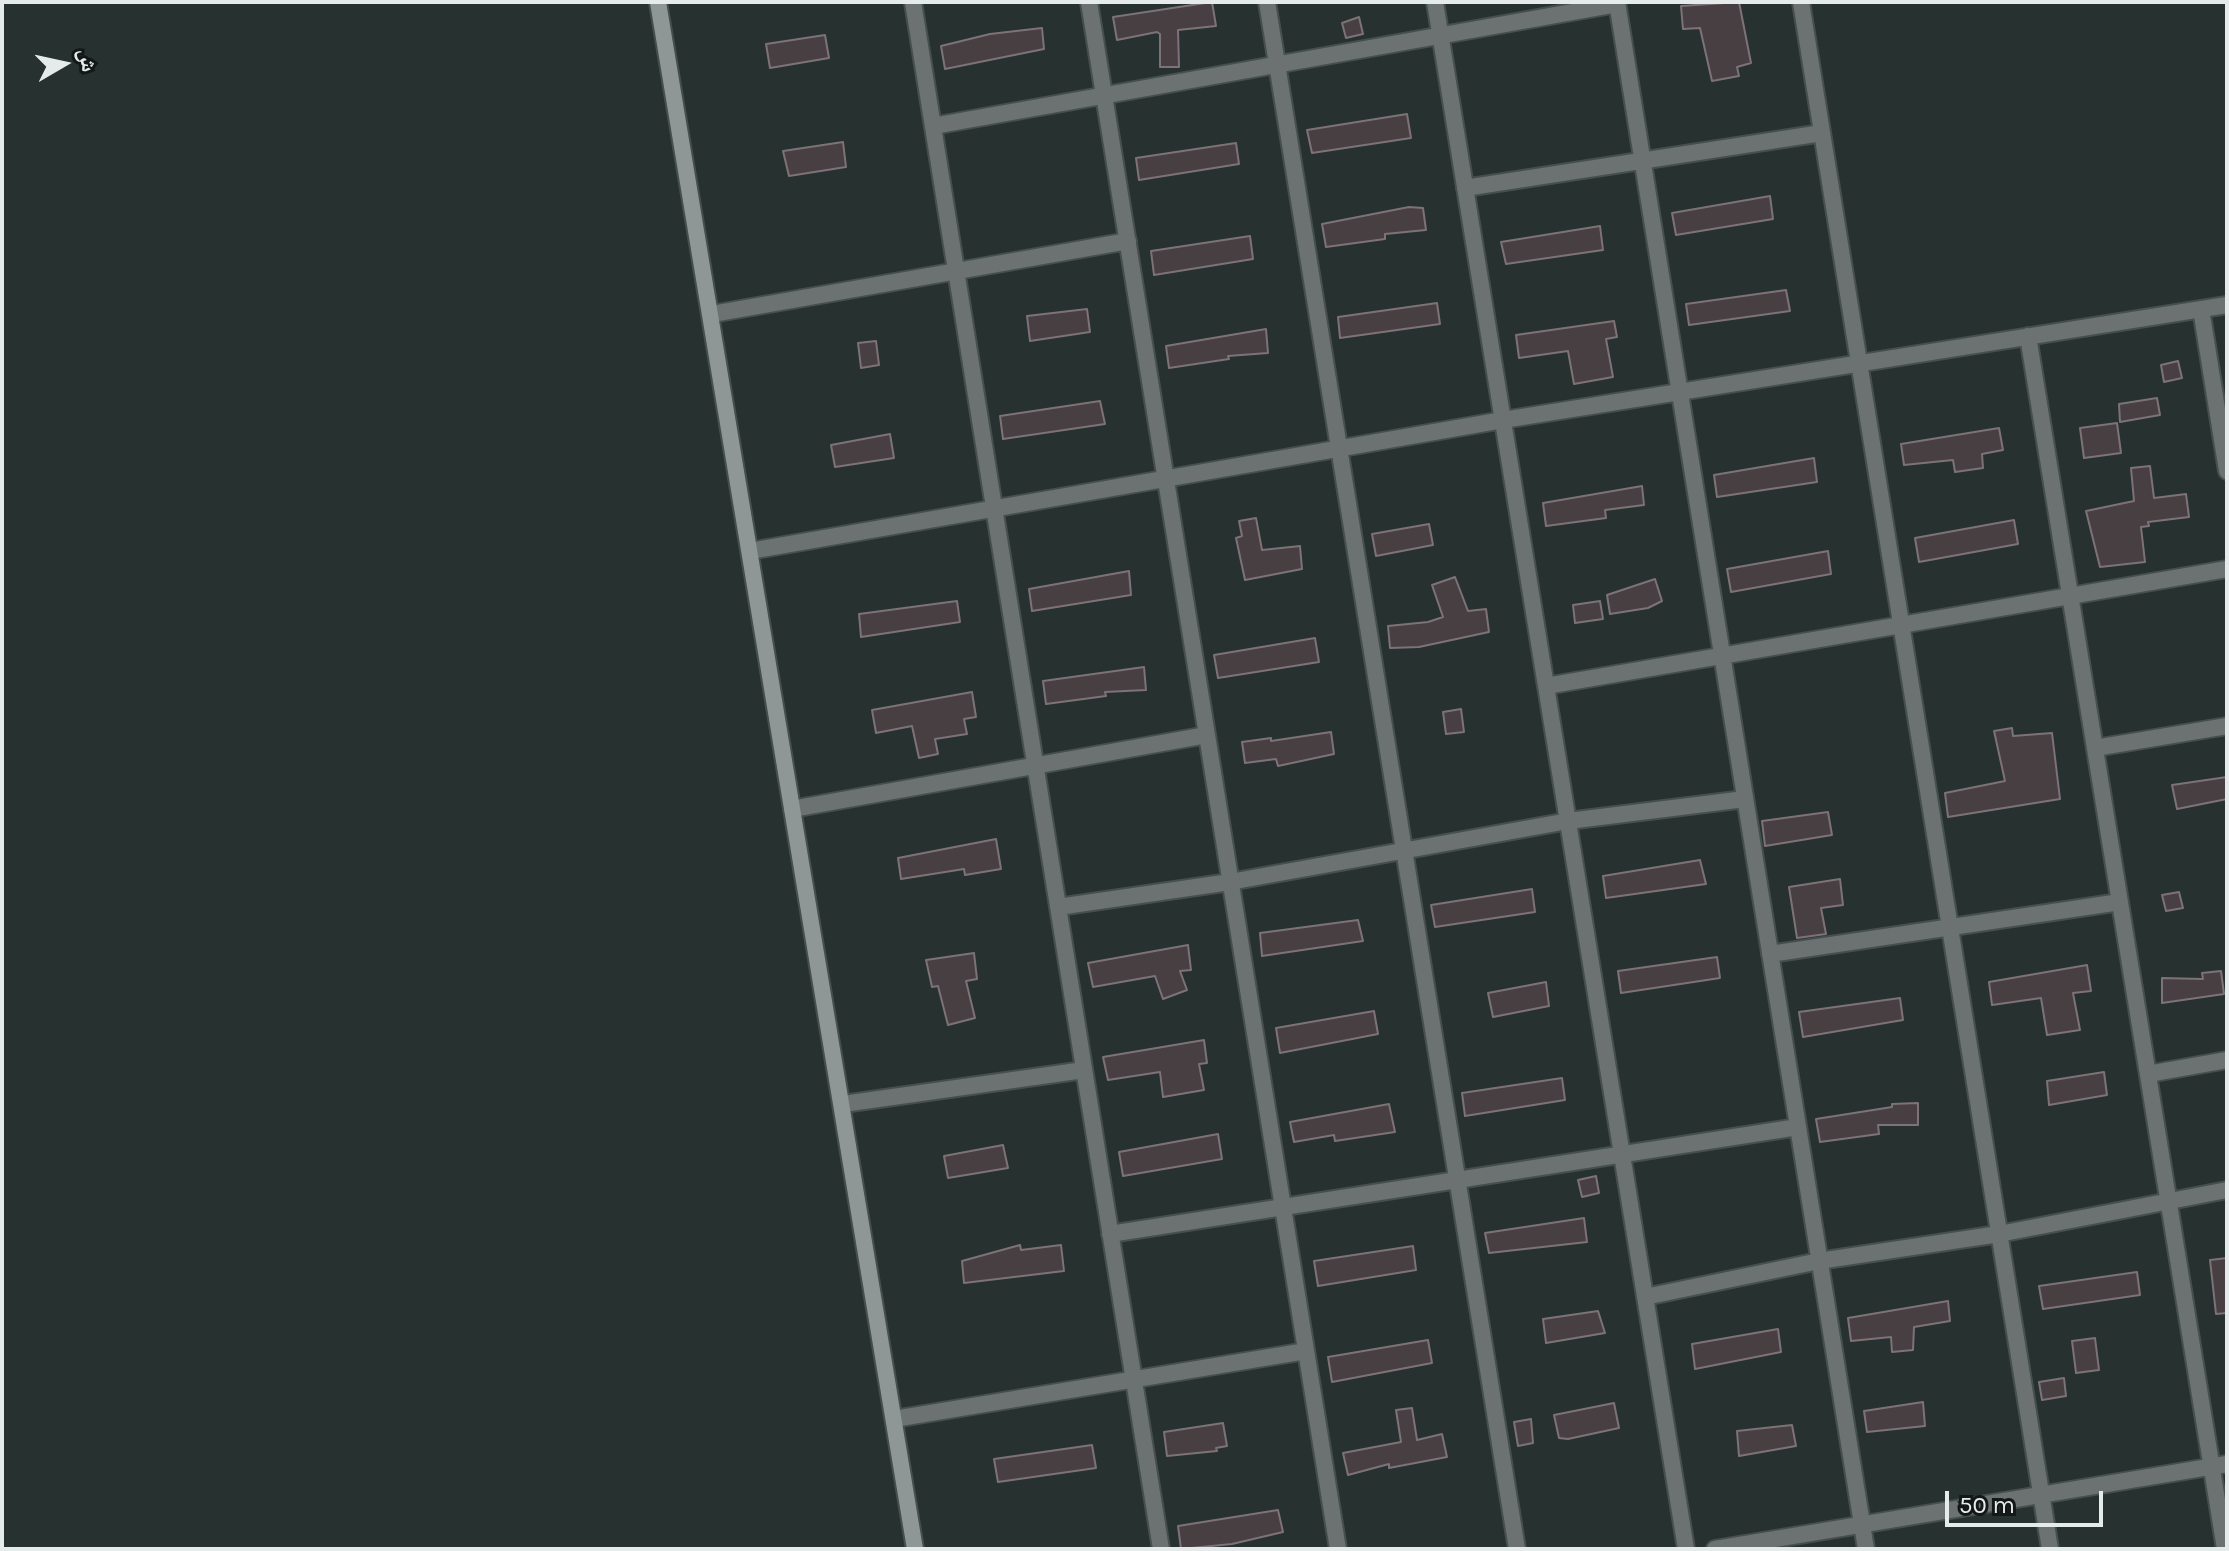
<!DOCTYPE html>
<meta charset="utf-8">
<style>
body{margin:0}
#map{position:relative;width:2229px;height:1551px;overflow:hidden;background:#27312f;font-family:Karla,"Noto Naskh Arabic",sans-serif}
canvas{display:block}
.frame{position:absolute;inset:0;border:4px solid #e5ebeb;pointer-events:none}
.north{position:absolute;left:24px;top:24px;width:80px;height:80px;-webkit-text-stroke:6px #131817;paint-order:stroke;rotate:81deg;font-size:22px;font-weight:700;line-height:32px;text-align:center;color:#e5ebeb}
.north::after{content:'';display:block;margin:auto;width:28px;height:36px;background:#e5ebeb;clip-path:polygon(50% 0,100% 100%,50% 72%,0 100%)}
.scale{position:absolute;left:1945px;top:1491px;width:158px;height:36px;box-sizing:border-box;border:4px solid #e5ebeb;border-top:0;padding-left:10px;font-size:24px;line-height:28px;white-space:nowrap;color:#e5ebeb;-webkit-text-stroke:6px #131817;paint-order:stroke}
</style>
<div id="map">
<canvas width="2229" height="1551"></canvas>
<div class="frame"></div>
<div class="north">ش</div>
<div class="scale">50 m</div>
</div>
<script>
const ctx = document.querySelector('canvas').getContext('2d');
ctx.lineJoin = 'round';
function fill(path, color) { ctx.fillStyle = color; ctx.fill(path, 'evenodd'); }
function stroke(path, color, width, dash) { ctx.strokeStyle = color; ctx.lineWidth = width; ctx.lineCap = dash ? 'butt' : 'round'; ctx.setLineDash(dash || []); ctx.stroke(path); }
const building = new Path2D(`
 M1212 2 1216 26 1178 30 1179 67H1160V34L1157 32 1117 40 1113 17Z
 M1739 2 1751 63 1737 67 1739 76 1712 81 1700 28 1683 29 1681 6Z
 M1359 17 1363 34 1346 38 1342 23Z
 M1042 28 1044 49 945 69 941 46 990 34Z
 M825 35 829 58 770 68 766 44Z
 M1407 114 1411 138 1312 153 1307 130Z
 M843 142 846 167 789 176 783 151Z
 M1236 143 1239 164 1139 180 1136 158Z
 M1770 196 1773 219 1676 235 1672 213Z
 M1409 207 1423 208 1426 230 1385 234V239L1326 247 1322 224Z
 M1600 226 1603 250 1506 264 1501 242Z
 M1250 236 1253 259 1154 275 1151 251Z
 M1786 290 1790 311 1689 325 1686 304Z
 M1437 303 1440 324 1340 338 1338 317Z
 M1087 309 1090 332 1030 341 1027 316Z
 M1614 321 1617 337 1606 339 1613 377 1574 384 1568 351 1519 358 1516 335Z
 M1266 329 1268 353 1228 356 1229 359 1169 368 1166 346Z
 M876 341 879 365 861 368 858 343Z
 M2178 361 2182 378 2164 382 2161 365Z
 M2157 398 2160 415 2120 422 2119 404Z
 M1100 401 1105 424 1003 439 1000 416Z
 M2117 423 2121 453 2084 458 2080 428Z
 M1999 428 2003 450 1982 454 1983 468 1955 472 1953 460 1904 465 1901 444Z
 M890 434 894 458 835 467 831 445Z
 M1814 458 1817 482 1717 497 1714 475Z
 M2150 466 2154 498 2186 494 2189 517 2148 522 2149 526 2141 527 2145 562 2100 567 2086 511 2134 501 2131 468Z
 M1642 486 1644 505 1605 510 1606 518 1546 526 1543 503Z
 M1256 518 1262 550 1300 546 1302 569 1245 580 1236 538 1242 536 1239 521Z
 M2014 520 2018 544 1919 562 1915 538Z
 M1429 524 1433 545 1376 556 1372 534Z
 M1828 551 1831 574 1731 592 1727 569Z
 M1129 571 1131 595 1032 611 1029 589Z
 M1455 577 1468 611 1486 609 1489 632 1419 647 1390 648 1388 626 1428 622 1443 617 1432 585Z
 M1655 579 1662 601 1648 608 1610 614 1607 595Z
 M957 601 960 622 861 637 859 614Z
 M1600 601 1603 619 1575 623 1573 605Z
 M1315 638 1319 662 1218 678 1214 655Z
 M1144 667 1146 690 1105 692 1106 696 1046 704 1043 681Z
 M972 692 976 717 964 719 967 734 935 739 938 754 919 758 912 726 876 733 872 710Z
 M1461 709 1464 732 1446 734 1443 712Z
 M2012 728 2013 736 2052 733 2060 799 1948 817 1945 793 2005 781 1994 731Z
 M1331 732 1334 754 1278 766 1276 759 1245 763 1242 742 1271 738V741Z
 M2227 777V799L2177 809 2172 785Z
 M1828 812 1832 835 1765 846 1762 821Z
 M996 839 1001 869 965 875 964 869 901 879 898 858Z
 M1700 860 1706 884 1606 898 1603 876Z
 M1840 879 1843 905 1821 908 1826 934 1797 938 1789 887Z
 M1532 889 1535 912 1435 927 1431 905Z
 M2179 892 2183 908 2166 911 2162 895Z
 M1358 920 1363 941 1262 956 1260 933Z
 M1188 945 1191 970 1180 971 1187 990 1163 999 1155 976 1093 987 1088 963Z
 M974 953 977 979 966 981 975 1018 948 1025 938 986 932 987 926 960Z
 M1717 957 1720 978 1621 993 1618 971Z
 M2087 965 2091 991 2073 993 2080 1030 2047 1035 2041 998 1992 1005 1989 982Z
 M2221 971 2224 994 2162 1003V978L2203 979 2202 973Z
 M1546 982 1549 1006 1493 1017 1488 993Z
 M1900 998 1903 1020 1803 1037 1799 1012Z
 M1374 1011 1378 1034 1280 1053 1276 1028Z
 M1204 1040 1207 1063 1199 1064 1204 1090 1163 1097 1160 1072 1108 1080 1103 1057Z
 M2104 1072 2107 1095 2049 1105 2047 1081Z
 M1562 1078 1565 1100 1465 1116 1462 1093Z
 M1918 1103V1125H1878L1879 1134 1820 1142 1816 1119 1892 1107V1104Z
 M1389 1104 1395 1132 1335 1141 1334 1135 1294 1142 1290 1122Z
 M1218 1134 1222 1159 1123 1176 1119 1152Z
 M1003 1145 1008 1168 948 1178 944 1156Z
 M1596 1176 1599 1193 1582 1197 1578 1180Z
 M1584 1218 1587 1242 1489 1253 1485 1233Z
 M1020 1245 1021 1250 1061 1245 1064 1271 964 1283 962 1261Z
 M1413 1246 1416 1270 1318 1286 1314 1261Z
 M2227 1258V1313L2216 1314 2210 1260Z
 M2137 1272 2140 1295 2043 1309 2039 1286Z
 M1948 1301 1950 1321 1914 1327 1913 1350 1892 1352 1891 1337 1851 1341 1848 1318Z
 M1598 1311 1605 1333 1546 1343 1543 1319Z
 M1778 1329 1781 1352 1695 1369 1692 1344Z
 M2095 1338 2099 1370 2076 1373 2072 1341Z
 M1428 1340 1432 1363 1332 1382 1328 1357Z
 M2064 1378 2066 1396 2042 1400 2039 1382Z
 M1923 1402 1925 1426 1867 1432 1864 1411Z
 M1614 1403 1619 1428 1568 1439 1559 1438 1554 1415Z
 M1412 1408 1417 1440 1442 1434 1447 1457 1389 1468V1464L1348 1475 1343 1453 1401 1442 1396 1410Z
 M1531 1419 1533 1443 1518 1446 1514 1422Z
 M1223 1423 1227 1446 1216 1448 1217 1451 1167 1456 1164 1432Z
 M1792 1425 1796 1446 1739 1456 1737 1431Z
 M1092 1445 1096 1468 998 1482 994 1459Z
 M1278 1510 1283 1532 1232 1544 1181 1549 1178 1526Z`);
fill(building, '#483f43');
stroke(building, '#7c7277', 2);
const street = new Path2D(`
 M913 2 1161 1549
 M1089 2 1338 1549
 M1267 2 1517 1549
 M1435 2 1686 1549
 M1617 2 1866 1549
 M1801 2 2050 1549
 M933 126 1617 4
 M1465 188 1822 133
 M2201 309 2227 471
 M712 314 1128 241
 M2028 336 2225 1549
 M750 551 1503 420 2227 305
 M1546 686 2227 569
 M2095 748 2227 726
 M792 809 1207 735
 M1058 907 1230 882 1568 821 1745 799
 M1770 954 2120 902
 M2148 1074 2227 1060
 M843 1104 1084 1070
 M1110 1234 1798 1127
 M1645 1297 1819 1261 1999 1234 2227 1190
 M894 1419 1306 1351
 M1715 1549 2227 1464`);
const secondary = new Path2D(`
 M658 2 915 1549`);
stroke(street, '#454f4d', 20);
stroke(secondary, '#454f4d', 20);
stroke(street, '#6c7171', 16);
stroke(secondary, '#8f9796', 16);
</script>
